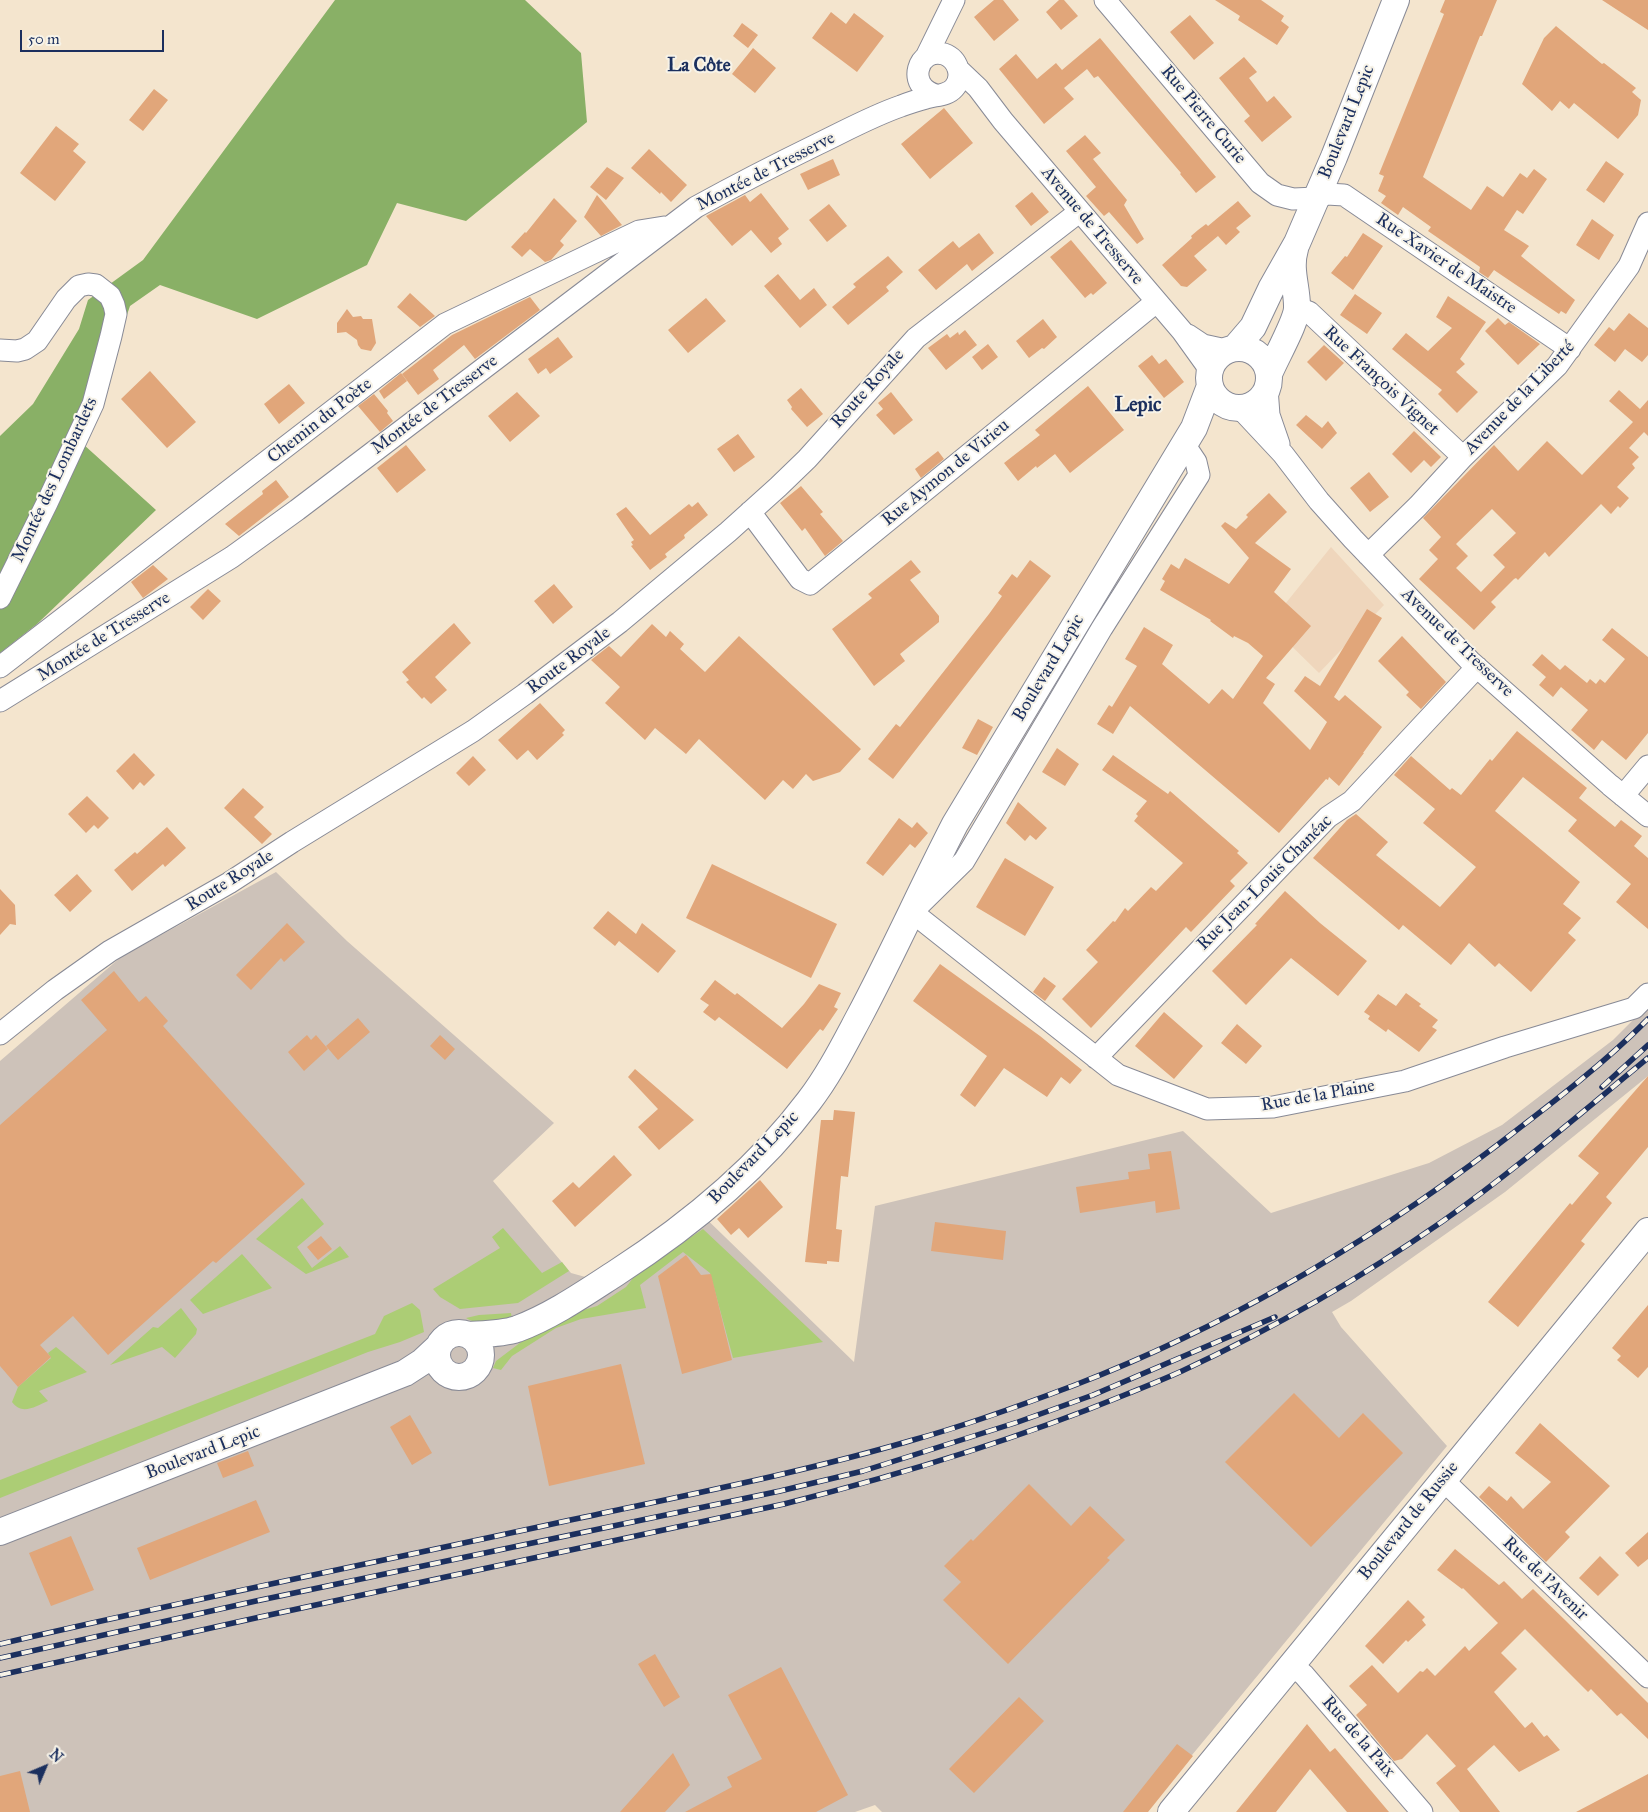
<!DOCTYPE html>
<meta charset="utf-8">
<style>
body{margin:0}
#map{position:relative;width:1648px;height:1812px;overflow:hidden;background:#f4e5ce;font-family:"IM FELL Great Primer",serif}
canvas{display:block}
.north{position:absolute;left:20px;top:1742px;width:50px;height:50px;-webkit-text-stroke:4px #f7f3e8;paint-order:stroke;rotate:45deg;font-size:14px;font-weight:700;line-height:20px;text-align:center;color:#1b2f5e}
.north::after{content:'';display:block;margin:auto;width:18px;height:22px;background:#1b2f5e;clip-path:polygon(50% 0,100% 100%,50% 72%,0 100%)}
.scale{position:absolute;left:20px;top:30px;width:144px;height:22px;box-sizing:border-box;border:2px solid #1b2f5e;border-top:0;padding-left:6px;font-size:15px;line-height:18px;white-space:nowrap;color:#1b2f5e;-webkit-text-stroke:4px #f7f3e8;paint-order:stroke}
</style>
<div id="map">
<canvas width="1648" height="1812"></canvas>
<div class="north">N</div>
<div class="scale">50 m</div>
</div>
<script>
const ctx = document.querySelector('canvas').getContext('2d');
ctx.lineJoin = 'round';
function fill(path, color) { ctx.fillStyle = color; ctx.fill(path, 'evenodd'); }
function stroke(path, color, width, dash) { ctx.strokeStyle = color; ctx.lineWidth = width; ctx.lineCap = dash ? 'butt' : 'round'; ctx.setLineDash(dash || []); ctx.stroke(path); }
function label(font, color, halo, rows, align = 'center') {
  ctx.font = font + ' "IM FELL Great Primer",serif'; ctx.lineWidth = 4; ctx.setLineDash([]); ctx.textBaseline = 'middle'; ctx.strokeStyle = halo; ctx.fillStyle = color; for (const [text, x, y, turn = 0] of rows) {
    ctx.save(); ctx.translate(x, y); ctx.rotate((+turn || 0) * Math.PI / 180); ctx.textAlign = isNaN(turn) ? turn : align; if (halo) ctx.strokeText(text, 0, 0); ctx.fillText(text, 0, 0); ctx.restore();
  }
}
fill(new Path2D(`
 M1331 547 1384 605 1319 673 1269 624Z`), '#efd6bc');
fill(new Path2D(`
 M276 872 347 941 554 1123 493 1181 571 1273 589 1278 692 1205 854 1362 875 1206 1183 1131 1271 1213 1429 1163 1502 1125 1613 1040 1648 1005V1076L1505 1192 1351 1301 1332 1312 1341 1327 1447 1446 1145 1812H882L875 1805 855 1812H0V1061L121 957Z`), '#cdc2b9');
fill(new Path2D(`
 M302 1198 324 1224 297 1247 312 1268 340 1246 349 1257 306 1274 256 1239Z
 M503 1228 542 1273 562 1262 569 1271 518 1303 460 1309 440 1297 433 1289 500 1248 492 1237Z
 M703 1229 823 1342 733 1358 710 1273 683 1252 640 1285 646 1308 581 1319 556 1328 512 1356 501 1370 493 1368 496 1361 537 1330 570 1314 597 1306 626 1287 637 1273Z
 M242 1254 272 1288 203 1314 190 1300Z
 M412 1303 420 1310 424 1332 400 1342 368 1352 0 1498V1480L375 1334 384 1316Z
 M181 1308 197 1329 196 1334 175 1358 162 1347 110 1365 153 1327 158 1328Z
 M511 1313 512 1319C497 1321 479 1327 466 1318L479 1315Z
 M56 1347 87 1372 39 1391 48 1401C36 1406 22 1416 12 1402L18 1387 51 1358 48 1353Z`), '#accd75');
fill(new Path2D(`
 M335 0H525L581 53 587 122 466 221 397 203 367 265 257 319 160 285 130 306 83 444 156 510 37 624 0 653V436L33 404 79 329 88 300 143 260Z`), '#89b066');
fill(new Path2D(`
 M994 0H1003L1019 20 994 41 974 17Z
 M1059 0H1064L1078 16 1061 30 1046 12Z
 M1215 0H1261L1284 16 1281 21 1289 27 1277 45 1238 20 1240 16Z
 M1445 0H1497L1482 36H1480L1423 177 1471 210 1487 186 1503 197 1520 173 1527 178 1534 169 1547 179 1523 214 1517 210 1504 230 1529 246 1521 256 1575 300 1566 314 1561 311 1559 314 1494 270 1488 278 1479 272 1480 267 1428 231 1431 227 1403 207 1398 215 1381 203 1386 196 1378 191 1384 176 1379 174 1444 14 1440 12Z
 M1602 0H1648V30Z
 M831 12 846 24 854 13 884 36 857 72 812 38Z
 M1190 15 1214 43 1194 60 1170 32Z
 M742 23 758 35 748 48 733 36Z
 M1556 26 1602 64 1604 63 1636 88 1632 92 1641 100 1638 115 1618 139 1574 103 1569 109 1560 101 1552 111 1522 84 1544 38Z
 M1100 38 1216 177 1196 193 1180 174 1181 173 1098 76 1094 78 1087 69 1064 88 1074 99 1044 124 999 69 1016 54 1037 79 1056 63 1062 70Z
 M753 48 776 68 755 93 732 74Z
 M1244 57 1257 72 1249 78 1267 102 1274 96 1292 117 1262 142 1244 121 1250 116 1219 78Z
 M154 89 168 100 143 131 129 120Z
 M944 108 973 143 930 179 901 144Z
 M56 126 79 144 73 151 86 162 55 201 20 173Z
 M1085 135 1101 153 1093 159 1127 200 1124 205 1144 239 1137 244 1109 212 1104 216 1086 196 1096 187 1066 151Z
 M649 149 687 185 671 202 661 192 660 194 631 168Z
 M833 159 840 175 808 190 800 174Z
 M1606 161 1624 174 1604 203 1586 190Z
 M607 167 624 178 606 200 590 187Z
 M1032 192 1049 212 1031 226 1015 206Z
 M761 193 789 229 778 238 782 244 771 253 751 230 732 246 706 216 745 195 750 202Z
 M597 195 622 225 601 236 584 217Z
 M554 198 577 221 560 241 564 245 551 260 545 262 530 249 522 257 511 247 525 232 526 233Z
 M1238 201 1251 216 1236 228 1240 232 1226 245 1218 236 1194 256 1207 270 1187 287 1181 286 1162 265 1192 238 1191 236 1198 230 1206 224 1208 226Z
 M829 204 847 226 827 242 809 220Z
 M1592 219 1614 235 1599 260 1576 245Z
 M979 233 994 253 972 271 967 264 936 290 918 270 953 241 959 248Z
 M1363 233 1383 246 1353 290 1331 273 1345 256 1347 257Z
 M1071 240 1107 283 1093 295 1091 293 1085 298 1050 257Z
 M888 256 903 272 886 287 889 291 848 325 832 307 856 287 853 284Z
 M778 274 800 300 814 288 827 305 800 328 764 286Z
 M410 293 435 316 420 327 397 307Z
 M1355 294 1382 313 1367 334 1340 315Z
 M1448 296 1486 322 1460 359 1465 364 1456 372 1478 392 1457 413 1438 394 1442 390 1392 349 1406 333 1428 351 1452 328 1436 317Z
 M530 297 540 310 475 359 464 345 433 370 439 379 418 395 402 374 452 335Z
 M706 298 726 321 688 353 668 330Z
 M347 309 353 317 361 316 363 319H372L376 343 371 351 361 349 358 345 357 340 346 332 337 333V323Z
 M1629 313 1648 328V355L1642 362 1625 349 1615 362 1594 345 1609 327 1614 331Z
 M1498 318 1505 325 1509 322 1540 344 1518 365 1485 331Z
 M1043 319 1057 337 1044 349 1042 348 1029 358 1016 341Z
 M965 330 977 345 946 370 928 348 947 334 950 338 958 332 959 335Z
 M558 337 573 357 550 374 546 368 538 374 528 359Z
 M988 344 998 357 982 370 972 357Z
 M1324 345 1344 363 1326 381 1307 362Z
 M1152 355 1159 364 1166 359 1184 382 1164 398 1138 366Z
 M150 371 196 422 167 448 121 399Z
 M401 373 407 381 384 399 379 391Z
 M289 384 305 403 279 424 264 404Z
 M1088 386 1124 430 1070 473 1055 454 1037 468 1036 466 1018 481 1004 463 1040 435 1035 430Z
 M801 388 823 414 807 427 791 409 792 407 787 400Z
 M1619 390 1640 409 1648 400V436L1644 432 1629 448 1639 457 1632 464 1635 468 1617 487 1629 498 1620 508 1618 506 1611 514 1601 504 1549 557 1545 552 1518 580 1516 578 1514 579 1491 602 1496 607 1474 630 1419 579 1438 559 1429 550 1441 537 1423 518 1494 445 1518 471 1547 441 1582 475 1633 422 1609 401ZM1492 509 1516 533 1493 555 1505 567 1481 592 1456 568 1468 556 1456 544Z
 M517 392 540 416 510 442 488 416Z
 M891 392 913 420 894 435 876 415 883 409 878 403Z
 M374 394 388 411 387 413 393 421 380 432 358 406Z
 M1306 415 1322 428 1328 421 1337 433 1322 449 1296 425Z
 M1414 431 1441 457 1431 467 1424 460 1411 473 1392 454Z
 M738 434 755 457 734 472 717 449Z
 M406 445 426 470 397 493 377 468Z
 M938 451 944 459 921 478 915 469Z
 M1369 472 1389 497 1370 512 1350 488Z
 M276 480 289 497 239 536 225 524 263 494 262 491Z
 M801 486 823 512 820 514 843 541 825 556 805 528 802 531 780 503Z
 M1269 493 1287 512 1255 543 1291 569 1274 592 1311 626 1266 678 1275 684 1263 703 1310 750 1327 722 1294 691 1305 676 1320 686 1367 609 1382 618 1334 697 1339 701 1345 695 1382 727 1363 753H1364L1339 786 1329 777 1328 780 1326 779 1279 833 1130 706 1113 734 1097 724 1109 705 1112 707 1137 666 1125 659 1144 627 1173 645 1162 664 1209 704 1222 689 1233 699 1263 656 1248 643 1234 636 1233 638 1210 621 1211 620 1160 590 1165 581 1162 579 1171 564 1179 569 1185 558 1229 584 1249 558 1221 526 1225 522 1236 529 1248 517 1246 515Z
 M698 502 708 515 684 535 685 538 665 554 667 557 650 570 631 546 633 545 631 542 634 540 616 514 626 507 650 535 689 504 692 507Z
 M911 560 921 572 910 580 939 616V622L900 654 905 661 874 686 832 629 872 598 868 594Z
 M1030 560 1051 576 893 779 868 759 896 724 900 727 989 614 1002 596 998 593 1012 574 1017 578Z
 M153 565 168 579 143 598 131 582Z
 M554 584 573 607 553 624 534 601Z
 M208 589 221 601 203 620 190 607Z
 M454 623 471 643 435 677 447 690 431 704 424 697 422 699 406 682 409 680 402 672Z
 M652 624 666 637 670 631 684 644 680 649 705 672 739 636 861 749 840 772 813 781 806 774 793 789 783 780 765 800 699 739 686 754 655 728 645 740 605 703 620 687 591 660 609 646 621 657Z
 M1612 628 1648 657V733L1626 760 1602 740 1594 750 1571 730 1588 710 1561 687 1553 697 1539 685 1546 677 1532 665 1542 654 1560 670 1565 665 1587 683 1590 679 1596 684 1600 679 1605 683 1625 659 1602 640Z
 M1402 636 1446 682 1421 709 1406 695 1409 692 1378 661Z
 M540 703 565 730 562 733 564 735 537 760 528 750 517 760 498 740Z
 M978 719 993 727 977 755 962 748Z
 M1517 731 1587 788 1579 798 1615 827 1621 820 1642 836 1634 846 1648 858V929L1616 902 1631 884 1568 831 1577 820 1523 777 1495 811 1580 882 1563 904 1581 918 1568 933 1576 940 1531 992 1499 963 1495 967 1469 943 1451 965 1403 925 1399 930 1313 858 1347 820 1356 814 1388 842 1376 855 1440 907 1476 867 1423 823 1435 809 1394 775 1411 756 1450 790 1452 788 1461 795 1490 759 1492 761Z
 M1057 748 1079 764 1065 786 1042 772Z
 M134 753 155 775 144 786 140 782 133 790 116 771Z
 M1113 755 1168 794 1170 791 1239 851 1237 853 1248 863 1230 881 1235 886 1191 932 1186 927 1091 1028 1062 999 1098 962 1086 950 1113 921 1115 922 1125 908 1128 911 1151 887 1156 891 1183 863 1134 821 1138 816 1136 814 1147 801 1102 770Z
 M473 756 486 770 469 786 456 773Z
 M243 788 264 807 254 817 272 834 262 844 224 808Z
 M87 796 109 818 98 829 94 825 86 833 68 814Z
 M1018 802 1047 828 1036 840 1030 835 1025 841 1006 823Z
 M899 818 912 828 917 822 928 833 915 848 910 844 883 876 866 863Z
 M167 827 186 848 165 867 163 864 132 891 114 870 135 852 137 854Z
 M1005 858 1054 887 1025 936 976 907Z
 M712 864 837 924 811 978 686 918Z
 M77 874 92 891 70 912 54 895Z
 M0 889 15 905 16 925 10 924 0 935Z
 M1285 891 1320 923 1367 961 1338 996 1291 958 1246 1005 1212 971 1257 925 1255 924Z
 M608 911 636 934 642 923 676 951 658 973 619 941 615 946 593 928Z
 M287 923 305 942 284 962 281 958 251 990 236 975Z
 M940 964 1040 1036 1082 1070 1070 1084 1061 1077 1047 1097 1004 1068 975 1107 960 1095 987 1056 913 1001Z
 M114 971 139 1002 146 996 168 1021 163 1026 305 1184 216 1263 213 1261 108 1355 73 1316 40 1345 51 1357 18 1387 0 1366V1125L107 1030 81 1000Z
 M1044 977 1056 986 1045 1001 1033 992Z
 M715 980 735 995 737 993 782 1028 804 1004 819 984 841 993 834 1007 838 1009 823 1031 820 1029 787 1069 719 1017 715 1021 703 1012 709 1005 700 999Z
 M1406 993 1421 1004 1419 1006 1438 1020 1432 1027 1437 1030 1419 1052 1388 1029 1386 1032 1368 1019 1370 1016 1364 1012 1378 994 1396 1006Z
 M1164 1012 1203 1046 1174 1079 1135 1046Z
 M358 1018 370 1032 338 1060 326 1046Z
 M1237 1024 1262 1046 1246 1064 1221 1043Z
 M307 1035 311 1040 316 1035 328 1049 304 1071 288 1052Z
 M440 1035 455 1049 445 1060 430 1046Z
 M635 1069 694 1120 659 1150 638 1127 658 1109 628 1077Z
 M1648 1076V1147L1606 1197 1612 1203 1581 1241 1585 1244 1518 1327 1488 1302 1570 1203 1572 1205 1599 1173 1578 1156Z
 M834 1110 855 1112 848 1177 841 1176 836 1229 842 1230 839 1262 827 1261V1264L805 1262 821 1120H833Z
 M1171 1151 1180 1209 1156 1213 1155 1201 1080 1213 1076 1187 1129 1179 1128 1172 1150 1169 1148 1154Z
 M614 1155 632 1175 575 1227 552 1201 573 1182 579 1188Z
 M760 1180 783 1207 748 1238 739 1228 731 1235 717 1219Z
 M935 1222 1006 1231 1003 1260 931 1251Z
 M321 1236 332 1249 318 1260 307 1247Z
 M686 1255 701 1275 711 1274 732 1360 682 1374 658 1276Z
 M1648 1305V1367L1638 1378 1617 1360 1621 1356 1612 1348Z
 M621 1364 645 1464 549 1486 528 1386Z
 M1294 1393 1339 1438 1363 1413 1403 1453 1311 1547 1225 1462Z
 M410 1415 432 1453 412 1465 390 1427Z
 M1540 1423 1610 1486 1565 1532 1570 1537 1546 1562 1479 1497 1489 1486 1507 1501 1511 1496 1523 1509 1551 1482 1515 1453Z
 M248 1451 254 1466 223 1478 217 1463Z
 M1029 1484 1071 1526 1090 1506 1125 1540 1107 1558 1110 1560 1008 1664 943 1600 961 1582 944 1566 971 1539 973 1541Z
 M256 1500 270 1532 150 1580 137 1548Z
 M1648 1532V1559L1638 1567 1625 1553Z
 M71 1536 94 1590 51 1606 29 1553Z
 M1455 1549 1499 1585 1504 1581 1522 1599 1533 1589 1566 1621 1648 1703V1739L1621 1713 1617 1716 1591 1689 1588 1692 1525 1629 1501 1653 1517 1669 1494 1692 1525 1728 1532 1722 1544 1737 1547 1735 1560 1750 1519 1772 1494 1745 1467 1769 1500 1812H1460L1436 1783 1456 1766 1427 1734 1402 1759 1394 1761 1356 1715 1367 1705 1349 1686 1372 1665 1398 1693 1420 1671 1423 1672 1427 1668 1435 1676 1465 1646 1469 1651 1498 1623 1463 1588 1462 1589 1437 1570Z
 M1600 1556 1619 1575 1598 1596 1579 1578Z
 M1408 1600 1425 1617 1422 1620 1426 1625 1408 1642 1406 1640 1383 1664 1365 1646Z
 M655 1654 680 1697 664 1707 638 1664Z
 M781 1667 848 1795 816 1812H685L732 1787 727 1777 762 1759 728 1695Z
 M1019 1697 1044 1721 974 1793 949 1769Z
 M1307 1724 1330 1752 1335 1748 1389 1812H1347L1310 1769 1276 1812H1236Z
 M1177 1744 1193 1756 1148 1812H1123Z
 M673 1753 690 1785 665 1812H620Z
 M20 1771 30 1812H0V1776Z
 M1648 1774V1812H1576Z`), '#e1a67a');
const minor = new Path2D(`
 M1105 0 1260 183 1277 195 1293 199 1317 198 1327 194 1344 195 1570 349
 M926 57 954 0
 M959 70 978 88 1003 121 1182 331 1210 370
 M1298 308 1309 312 1463 457
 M1188 335 1203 345 1226 350
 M0 350 17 351 25 349 37 341 66 299 79 286 88 284 96 285 110 296 114 305 116 314 111 336 93 404 47 503 0 598
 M1267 388 1269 415 1279 444
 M1240 408 1283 454 1319 501 1353 539 1470 661 1610 785 1648 816
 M1184 444 1196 462 1199 475 1102 628 964 861 912 912 1118 1075 1207 1109 1273 1107 1405 1081 1505 1047 1634 1008 1648 994
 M750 512 800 579 810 584 1156 302
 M1368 555 1418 506 1463 457 1557 366 1629 266 1648 223
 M0 667 445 324 639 231 664 227
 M0 701 232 557 297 510 696 207C736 185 777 164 818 144 845 131 872 116 901 106 909 103 918 100 926 98 936 95 947 96 954 88 964 77 958 59 944 54 918 47 905 86 936 95
 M1623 796 1648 766
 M0 1034 55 990 110 951 229 883 292 842 473 731 525 694 620 622 728 532 778 487 807 459 916 338 1079 212
 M1096 1058 1328 817 1352 801 1477 667
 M1443 1480 1648 1677
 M1291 1664 1304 1675 1422 1812`);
const major = new Path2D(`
 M1209 378a30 30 0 1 1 60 0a30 30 0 1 1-60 0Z
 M1235 348 1253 327 1271 289 1297 243 1334 157 1396 0
 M1269 374C1275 359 1298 319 1297 306 1297 287 1289 269 1295 249
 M437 1355a22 22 0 1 1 44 0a22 22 0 1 1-44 0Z
 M469 1335C485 1334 502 1334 517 1329 552 1316 585 1293 616 1273 687 1227 758 1169 809 1101 829 1075 844 1045 859 1017 893 953 922 888 955 824L1194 428 1210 386
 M0 1532 405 1373 422 1362 437 1348
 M1171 1812 1648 1231`);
stroke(minor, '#888a96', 23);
stroke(major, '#888a96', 28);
stroke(minor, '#fff', 21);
stroke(major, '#fff', 26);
const rail = new Path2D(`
 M1602 1087 1648 1045
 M0 1644C193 1599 387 1560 580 1518 692 1494 804 1472 913 1440 968 1425 1022 1405 1075 1385 1225 1327 1368 1243 1496 1146 1547 1107 1603 1065 1648 1019
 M0 1658 256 1601 780 1491 863 1471 1018 1422 1093 1395 1275 1317
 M0 1675 260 1617 784 1504C899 1475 1012 1441 1122 1396 1142 1388 1162 1380 1182 1371 1272 1329 1361 1278 1443 1221 1514 1171 1581 1113 1648 1058`);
stroke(rail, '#1b2f5e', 5.5);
stroke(rail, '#f7f3e8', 4, [11]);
label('18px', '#1b2f5e', '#f7f3e8', [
 ["Rue Pierre Curie",1203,115,50],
 ["Boulevard Lepic",1347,122,-68],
 ["Montée de Tresserve",766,172,-27],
 ["Avenue de Tresserve",1092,226,50],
 ["Rue Xavier de Maistre",1446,264,34],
 ["Rue François Vignet",1381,381,43],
 ["Route Royale",868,389,-48],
 ["Avenue de la Liberté",1520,398,-46],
 ["Montée de Tresserve",435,405,-37],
 ["Chemin du Poète",320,421,-38],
 ["Rue Aymon de Virieu",946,473,-39],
 ["Montée des Lombardets",55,480,-65],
 ["Montée de Tresserve",104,637,-32],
 ["Avenue de Tresserve",1457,643,44],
 ["Route Royale",569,661,-37],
 ["Boulevard Lepic",1049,668,-59],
 ["Route Royale",230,881,-32],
 ["Rue Jean-Louis Chanéac",1265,883,-45],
 ["Rue de la Plaine",1318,1096,-10],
 ["Boulevard Lepic",754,1158,-46],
 ["Boulevard Lepic",203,1453,-21],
 ["Boulevard de Russie",1409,1521,-51],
 ["Rue de l'Avenir",1545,1579,44],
 ["Rue de la Paix",1358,1737,49]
]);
label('bold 19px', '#1b2f5e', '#f7f3e8', [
 ["La Côte",699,66]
]);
label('bold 20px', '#1b2f5e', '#f7f3e8', [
 ["Lepic",1138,406]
]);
</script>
